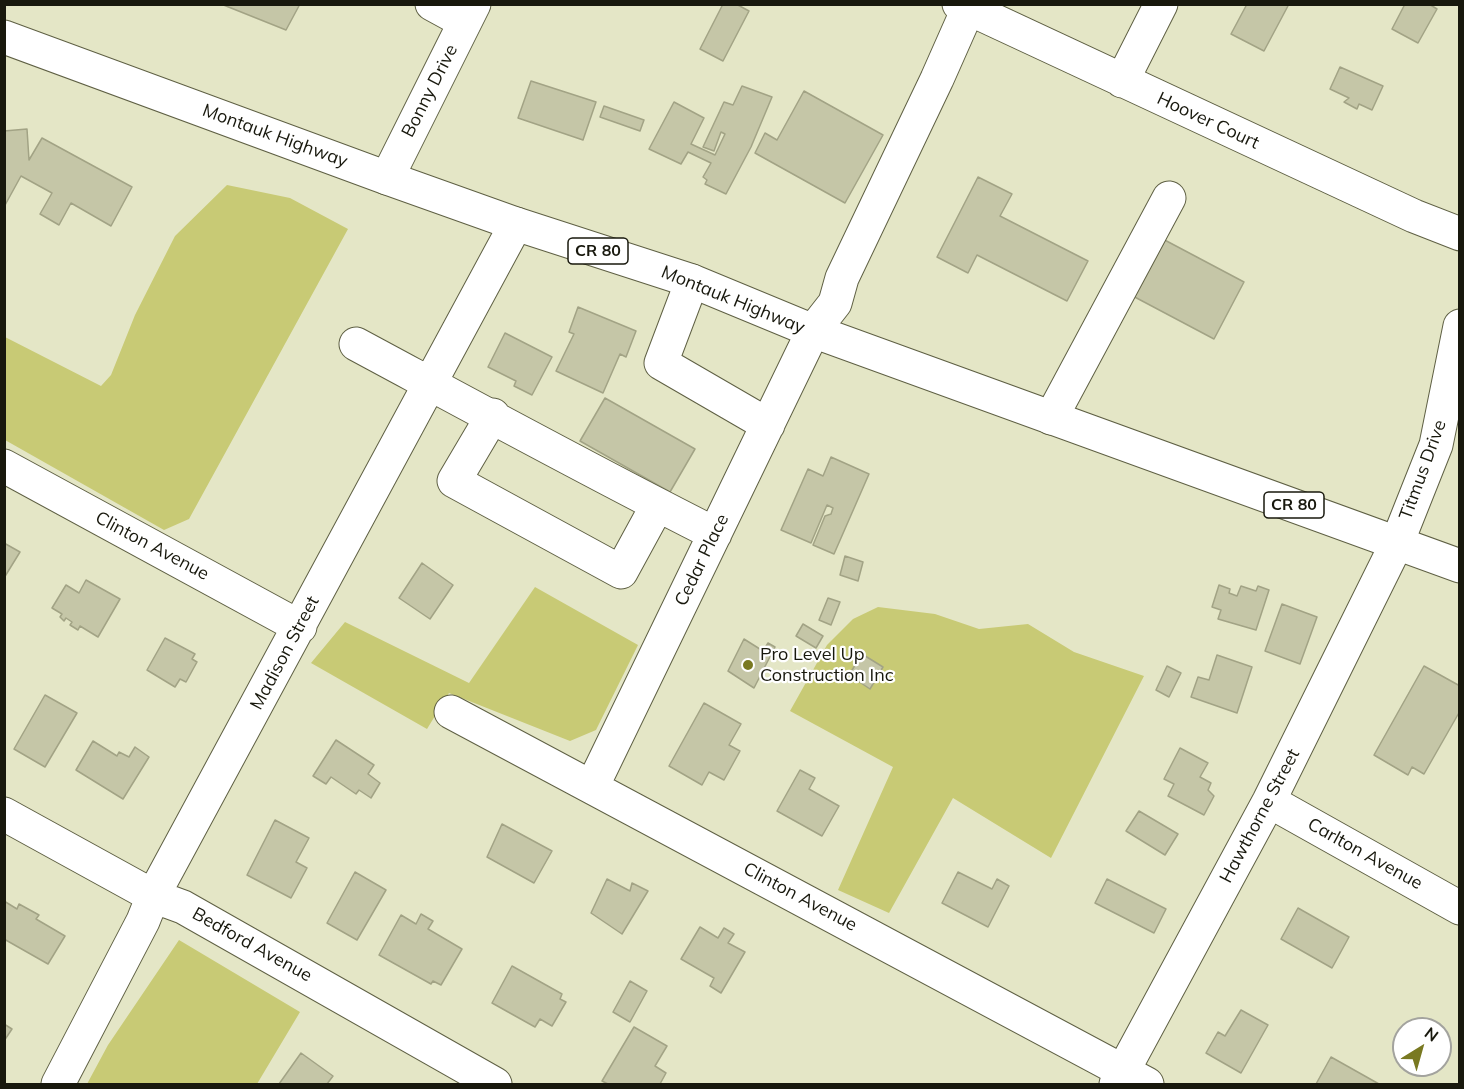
<!DOCTYPE html>
<style>
body{margin:0}
#map{position:relative;width:1464px;height:1089px;overflow:hidden;background:#e4e6c6;font-family:Mulish,sans-serif}
canvas{display:block}
.frame{position:absolute;inset:0;border:6px solid #18180d;pointer-events:none}
.north{position:absolute;left:1392px;top:1017px;width:60px;height:60px;box-sizing:border-box;background:#fff;border:2px solid #a3a39e;border-radius:50%;rotate:37deg;font-size:16px;font-weight:700;line-height:24px;text-align:center;color:#18180d}
.north::after{content:'';display:block;margin:auto;width:21px;height:27px;background:#797921;clip-path:polygon(50% 0,100% 100%,50% 72%,0 100%)}
</style>
<div id="map">
<canvas width="1464" height="1089"></canvas>
<div class="frame"></div>
<div class="north">N</div>
</div>
<script>
const ctx = document.querySelector('canvas').getContext('2d');
ctx.lineJoin = 'round';
function fill(path, color) { ctx.fillStyle = color; ctx.fill(path, 'evenodd'); }
function stroke(path, color, width, dash) { ctx.strokeStyle = color; ctx.lineWidth = width; ctx.lineCap = dash ? 'butt' : 'round'; ctx.setLineDash(dash || []); ctx.stroke(path); }
function label(font, color, halo, rows, align = 'center') {
  ctx.font = font + ' Mulish,sans-serif'; ctx.lineWidth = 4.5; ctx.setLineDash([]); ctx.textBaseline = 'middle'; ctx.strokeStyle = halo; ctx.fillStyle = color; for (const [text, x, y, turn = 0] of rows) {
    ctx.save(); ctx.translate(x, y); ctx.rotate((+turn || 0) * Math.PI / 180); ctx.textAlign = isNaN(turn) ? turn : align; if (halo) ctx.strokeText(text, 0, 0); ctx.fillText(text, 0, 0); ctx.restore();
  }
}
fill(new Path2D(`
 M227 185 290 198 348 229 189 519 164 530 5 440V337L101 386 111 375 135 315 175 236Z
 M535 587 638 645 596 730 570 741 449 693 427 729 311 663 345 622 469 683Z
 M878 607 935 614 979 629 1028 624 1074 652 1144 676 1051 858 953 798 889 913 838 890 893 767 790 711 827 645 853 619Z
 M179 940 300 1012 257 1084H87L108 1045Z`), '#c8ca75');
const building = new Path2D(`
 M221 4H300L286 30Z
 M723 4H736L749 11 723 61 700 49Z
 M1247 4H1289L1264 51 1231 34Z
 M1405 4H1429L1437 9 1418 43 1392 29Z
 M1340 67 1383 86 1372 110 1359 104 1357 109 1344 102 1349 98 1330 89Z
 M531 81 596 102 583 140 518 118Z
 M742 86 772 97 751 147 726 194 705 184 707 180 703 177 711 163 688 152 681 164 649 149 674 102 704 118 691 144 715 155 725 134 721 132 714 151 703 147 724 102 733 105Z
 M804 91 883 135 845 203 755 153 765 133 777 140Z
 M604 106 644 120 640 131 600 117Z
 M27 129 29 160 42 138 132 187 111 226 71 203 59 225 40 214 52 193 21 176 4 207V131Z
 M978 177 1012 194 1000 216 1088 261 1067 301 977 255 968 273 937 257Z
 M1159 237 1244 282 1214 339 1129 294Z
 M578 307 636 331 626 357 620 354 603 393 556 371 574 334 569 332Z
 M505 333 552 357 532 395 514 386 516 381 488 367Z
 M605 398 695 449 670 492 580 441Z
 M831 457 869 474 834 554 813 545 825 516 831 514 833 508 827 505 811 543 781 530 808 469 823 476Z
 M4 543 20 552 4 578Z
 M845 556 863 562 858 581 840 575Z
 M422 563 453 585 430 619 399 598Z
 M86 580 120 599 98 637 80 626 78 630 70 625 72 622 66 618 64 621 60 617 62 614 52 608 66 585 79 593Z
 M1219 585 1230 589 1229 593 1237 596 1241 586 1256 591 1258 586 1269 590 1256 630 1218 619 1221 610 1212 607Z
 M828 598 840 602 831 625 819 620Z
 M1282 604 1317 617 1300 664 1265 651Z
 M803 624 823 636 816 648 796 636Z
 M165 638 195 654 192 659 197 662 186 682 180 679 175 687 147 670Z
 M744 639 763 651 768 643 775 647 754 688 728 671Z
 M862 654 883 667 870 689 849 675Z
 M1217 655 1252 667 1237 713 1191 697 1198 677 1209 680Z
 M1167 666 1181 673 1169 697 1156 690Z
 M1424 666 1460 686V711L1424 774 1412 767 1408 775 1374 755Z
 M45 695 77 713 45 767 14 749Z
 M704 703 741 724 729 745 740 751 724 780 709 772 702 785 669 766Z
 M336 740 374 765 368 774 380 783 371 798 359 790 356 794 331 777 326 784 313 776Z
 M93 741 117 756 119 752 129 757 135 747 149 757 123 799 76 770Z
 M1180 748 1208 763 1200 777 1211 783 1208 790 1214 796 1204 815 1168 796 1174 784 1164 779Z
 M800 770 815 778 809 789 839 806 822 836 777 811Z
 M1139 811 1178 834 1165 855 1126 831Z
 M275 820 309 838 296 862 307 868 291 898 247 875Z
 M502 824 552 851 534 883 487 857Z
 M355 872 386 890 357 940 327 923Z
 M958 872 992 889 997 879 1009 886 988 927 942 903Z
 M607 879 630 891 632 883 648 891 622 934 591 913Z
 M1107 879 1166 909 1154 933 1095 903Z
 M4 901 17 909 19 904 39 915 36 919 65 936 48 964 4 939Z
 M1298 908 1349 937 1332 968 1281 939Z
 M421 914 433 921 428 929 462 949 441 985 433 981 431 984 379 955 401 915 416 924Z
 M700 927 718 938 724 928 734 934 728 943 745 952 721 993 710 986 714 978 681 959Z
 M512 966 562 994 560 999 566 1002 552 1026 540 1019 535 1027 492 1003Z
 M630 981 647 991 630 1022 613 1012Z
 M1241 1010 1268 1025 1241 1073 1206 1053 1218 1032 1225 1036Z
 M4 1024 12 1029 4 1041Z
 M634 1027 667 1046 655 1066 666 1073 660 1084H608L602 1081Z
 M301 1053 333 1076 327 1084H279Z
 M1331 1057 1379 1084H1316Z`);
fill(building, '#c5c6a7');
stroke(building, '#a2a385', 1.5);
const minor = new Path2D(`
 M432 4 465 22
 M959 4 1414 216 1460 234
 M1122 81 1161 4
 M387 178 474 4
 M692 281 661 363 768 425
 M356 344C475 408 594 473 715 534
 M493 415 454 481 621 572 657 506
 M1051 418 1169 198
 M4 466 300 627
 M451 712 1147 1084
 M592 787 813 331 835 303 842 278 937 79 968 9
 M1269 801 1460 908
 M4 814 153 896 183 907 495 1084
 M58 1084 143 921 153 896 516 224
 M1116 1084 1269 801 1397 543 1436 445 1460 326`);
const major = new Path2D(`
 M4 37 387 178 516 224 692 281 813 331 1460 566`);
stroke(minor, '#5f6044', 35);
stroke(major, '#5f6044', 35);
stroke(minor, '#fff', 33);
stroke(major, '#fff', 33);
for (const [x, y, r, color] of [
 [748,665,6,"#797921"]
]) { const dot = new Path2D(); dot.arc(x, y, r, 0, 2 * Math.PI); ctx.fillStyle = color; ctx.fill(dot); stroke(dot, '#fff', 2); }
for (const [x, y, w] of [
 [598,251,60],
 [1294,505,60]
]) { const box = new Path2D(); box.roundRect(x - w / 2, y - 13, w, 26, 4.5); ctx.fillStyle = '#fff'; ctx.fill(box); stroke(box, '#18180d', 1.5); }
label('bold 16px', '#18180d', null, [
 ["CR 80",598,251],
 ["CR 80",1294,505]
]);
label('18px', '#18180d', '#fff', [
 ["Bonny Drive",430,91,-63],
 ["Hoover Court",1208,121,25],
 ["Montauk Highway",275,136,20],
 ["Montauk Highway",733,300,22],
 ["Titmus Drive",1423,470,-70],
 ["Clinton Avenue",152,546,28],
 ["Cedar Place",702,560,-64],
 ["Madison Street",285,653,-62],
 ["Hawthorne Street",1260,816,-62],
 ["Carlton Avenue",1365,854,29],
 ["Clinton Avenue",800,897,28],
 ["Bedford Avenue",252,945,29]
]);
label('18px', '#18180d', '#fff', [
 ["Pro Level Up",760,655],
 ["Construction Inc",760,676]
], 'left');
</script>
